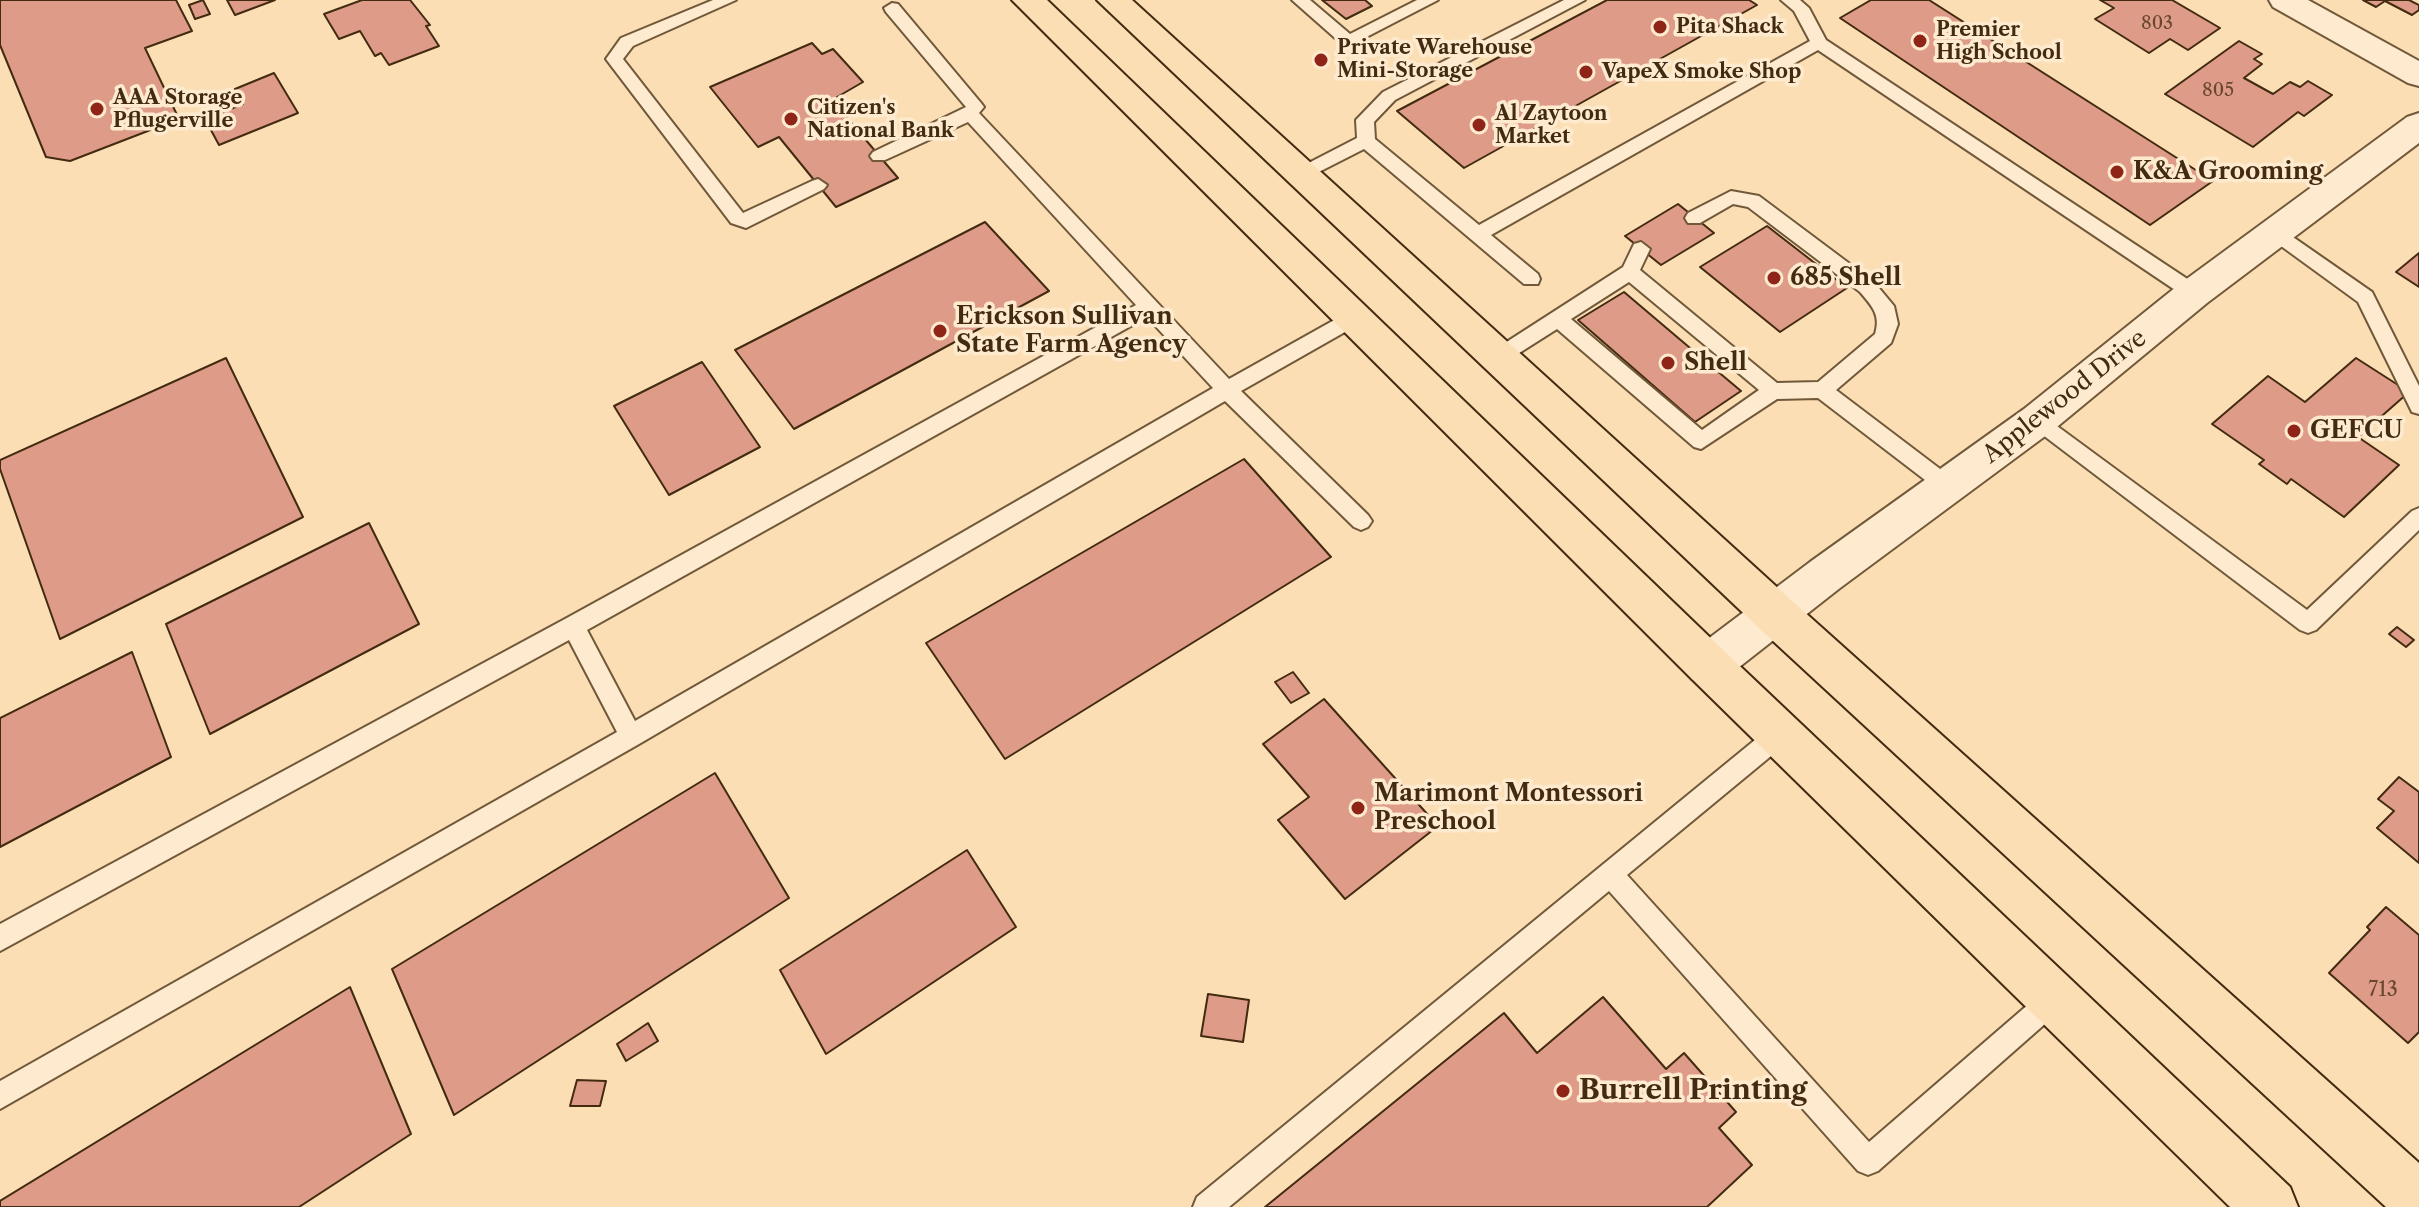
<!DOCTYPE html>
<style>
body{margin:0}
canvas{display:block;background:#fcdeb5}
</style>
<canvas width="2419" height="1207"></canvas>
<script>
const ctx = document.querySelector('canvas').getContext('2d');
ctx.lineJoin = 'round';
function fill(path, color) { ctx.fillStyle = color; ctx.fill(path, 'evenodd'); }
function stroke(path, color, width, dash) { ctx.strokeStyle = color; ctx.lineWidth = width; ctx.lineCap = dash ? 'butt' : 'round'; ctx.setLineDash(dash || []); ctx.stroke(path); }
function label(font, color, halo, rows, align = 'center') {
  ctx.font = font + ' "Libre Caslon Text",serif'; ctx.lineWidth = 7; ctx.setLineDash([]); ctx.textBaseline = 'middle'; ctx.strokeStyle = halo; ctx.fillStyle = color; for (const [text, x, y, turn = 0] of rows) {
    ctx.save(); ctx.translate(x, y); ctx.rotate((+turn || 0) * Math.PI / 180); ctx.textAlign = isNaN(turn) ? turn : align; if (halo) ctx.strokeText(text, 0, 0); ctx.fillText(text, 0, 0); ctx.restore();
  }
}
const building = new Path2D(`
 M0 0H176L192 31 145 48 179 119 70 161 46 157 0 45Z
 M203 0 210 14 195 19 189 5Z
 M227 0H275L235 15Z
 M362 0H410L430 25 426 26 439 46 389 65 381 53 375 56 360 31 339 39 324 14Z
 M1322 0H1365L1372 6 1346 19Z
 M1607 0H1749L1757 5 1464 168 1397 111Z
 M1871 0H1929L2213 181 2150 225 1840 18Z
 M2100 0H2172L2220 28 2188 50 2170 39 2149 53 2095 19 2114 8Z
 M2363 0H2409L2419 5V10L2412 15 2385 1 2376 7Z
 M2239 41 2262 54 2254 59 2262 64 2244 78 2273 94 2290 82 2300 87 2308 81 2332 95 2304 116 2298 112 2253 147 2165 94Z
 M812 43 822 54 833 49 863 82 832 100 898 178 836 207 779 137 758 147 710 87Z
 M274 73 298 113 219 145 205 119 243 104 235 89Z
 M1678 204 1714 233 1661 265 1625 236Z
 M985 222 1049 291 794 429 735 350Z
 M1767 226 1847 288 1780 332 1700 267Z
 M2419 253V287L2396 272Z
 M1624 292 1716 370 1741 391 1695 422 1578 320Z
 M226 358 303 517 60 639 0 469V460Z
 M2356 358 2409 392 2358 437 2399 465 2344 517 2291 479 2287 484 2259 464 2264 460 2212 424 2268 376 2305 402Z
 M702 362 760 447 669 495 614 406Z
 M1244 459 1331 557 1005 759 926 643Z
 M369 523 419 624 210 734 166 624Z
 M2397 627 2414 640 2406 647 2389 634Z
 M132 652 171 757 0 847V718Z
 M1293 672 1309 693 1291 703 1275 682Z
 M1324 699 1438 826 1345 899 1278 820 1309 797 1263 744Z
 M715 773 789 898 454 1115 392 969Z
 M2399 777 2419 792V863L2377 828 2394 811 2378 799Z
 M967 850 1016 927 826 1054 780 970Z
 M2386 907 2419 935V1032L2408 1043 2329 973 2370 930 2367 927Z
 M350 987 411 1134 299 1207H0V1201Z
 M1208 994 1249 1000 1243 1042 1201 1036Z
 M1603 997 1666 1069 1684 1053 1736 1112 1719 1128 1752 1165 1707 1207H1265L1504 1013 1537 1053Z
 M648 1023 658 1041 626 1061 617 1044Z
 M577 1080 606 1081 600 1106H570Z`);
fill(building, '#dd9b88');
stroke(building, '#422b10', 2);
const service = new Path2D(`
 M713 0H736L633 46 623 59 743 213 812 181 818 179 827 185 824 189 746 228 731 223 606 59 621 38Z
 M1292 0H1310L1350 34 1417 0H1438L1349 46 1343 45Z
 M1564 0H1585L1395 100 1374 122 1375 139 1479 225 1810 41 1794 11 1781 0H1800L1809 8 1826 40 2201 288 2204 293 2201 298H2187L1818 50 1491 235 1538 274 1540 279 1538 284H1524L1364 149 1307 178H1295L1292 174 1295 170 1357 138 1356 120 1383 92Z
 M892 3 898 4 981 103 984 107 979 113 1229 379 1345 314H1359L1362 319 1359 324 1241 391 1368 515 1372 521 1368 527 1361 530 1354 527 1225 401 639 744 0 1109V1081L617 732 569 640 0 951V924L565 619 1136 305 968 122 885 160H873L870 156 873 152 966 107 886 12 884 8ZM1147 317 1213 388 635 721 587 630Z
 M1731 191 1759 196 1874 282 1894 306 1898 324 1891 343 1836 390 1956 481 1959 487 1956 493 1949 496 1942 493 1818 398 1777 399 1701 449 1694 447 1557 329 1505 362H1491L1488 357 1491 352 1623 267 1634 244 1641 242 1650 249 1640 270 1777 383 1818 382 1875 334C1881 315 1872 306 1860 292L1748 207 1733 204 1700 223H1688L1685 218 1688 213ZM1629 282 1759 390 1702 430 1571 319Z
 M2277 226 2372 292 2419 386V414L2412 412 2358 302 2270 238 2268 233 2270 228Z
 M2038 412 2307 610 2412 511 2419 508V530L2316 630 2308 633 2300 630 2031 426 2028 420 2031 414Z
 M1780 723 1788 726 1792 734 1788 742 1627 875 1869 1142 2045 990 2054 986 2063 990 2067 999 2063 1008 1878 1171 1868 1175 1858 1171 1609 891 1229 1207H1193L1197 1197 1772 726Z`);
const minor = new Path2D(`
 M2269 0H2308L2419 61V86L2408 83 2273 7Z`);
const tertiary = new Path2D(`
 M2419 113V143L2207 303 2052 431 1840 588 1724 679 1708 685 1692 679 1685 665 1692 651 1810 562 2024 409 2181 283 2407 117Z`);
const primary = new Path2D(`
 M1012 0H1047L1724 651 2290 1187 2298 1207H2230L1692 679Z
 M1097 0H1132L1791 600 2419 1163V1207H2386L1759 628Z`);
stroke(service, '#705839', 4);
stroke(minor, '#705839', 4);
stroke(tertiary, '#705839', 4);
stroke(primary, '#422b10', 4);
fill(service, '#fdeacf');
fill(minor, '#fdeacf');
fill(tertiary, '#fdeacf');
fill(primary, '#fcdeb5');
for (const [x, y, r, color] of [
 [1660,27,8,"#8f2418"],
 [1920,41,8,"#8f2418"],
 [1321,60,8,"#8f2418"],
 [1586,72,8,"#8f2418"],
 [97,109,8,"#8f2418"],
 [791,119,8,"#8f2418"],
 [1479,125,8,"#8f2418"],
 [2117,172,8,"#8f2418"],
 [1774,278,8,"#8f2418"],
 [940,331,8,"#8f2418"],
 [1668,363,8,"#8f2418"],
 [2294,431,8,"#8f2418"],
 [1358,808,8,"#8f2418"],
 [1563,1091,8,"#8f2418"]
]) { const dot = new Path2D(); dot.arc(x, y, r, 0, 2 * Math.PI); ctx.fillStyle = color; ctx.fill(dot); stroke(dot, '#fdeacf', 3); }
label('18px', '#69472e', null, [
 ["803",2157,24],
 ["805",2218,91]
]);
label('bold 20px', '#422b10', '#fdeacf', [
 ["Pita Shack",1676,27],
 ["Premier",1936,30],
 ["High School",1936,53],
 ["Private Warehouse",1337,48],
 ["Mini-Storage",1337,71],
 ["VapeX Smoke Shop",1602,72],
 ["AAA Storage",113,98],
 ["Pflugerville",113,121],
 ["Citizen's",807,108],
 ["National Bank",807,131],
 ["Al Zaytoon",1495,114],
 ["Market",1495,137]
], 'left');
label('20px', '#69472e', null, [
 ["713",2383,990]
]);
label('bold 24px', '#422b10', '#fdeacf', [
 ["K&A Grooming",2133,172],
 ["685 Shell",1790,278],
 ["Erickson Sullivan",956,317],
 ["State Farm Agency",956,345],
 ["Shell",1684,363],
 ["GEFCU",2310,431],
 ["Marimont Montessori",1374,794],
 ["Preschool",1374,822]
], 'left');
label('24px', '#422b10', '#fdeacf', [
 ["Applewood Drive",2065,397,-38]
]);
label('bold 28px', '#422b10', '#fdeacf', [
 ["Burrell Printing",1579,1091]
], 'left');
</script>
